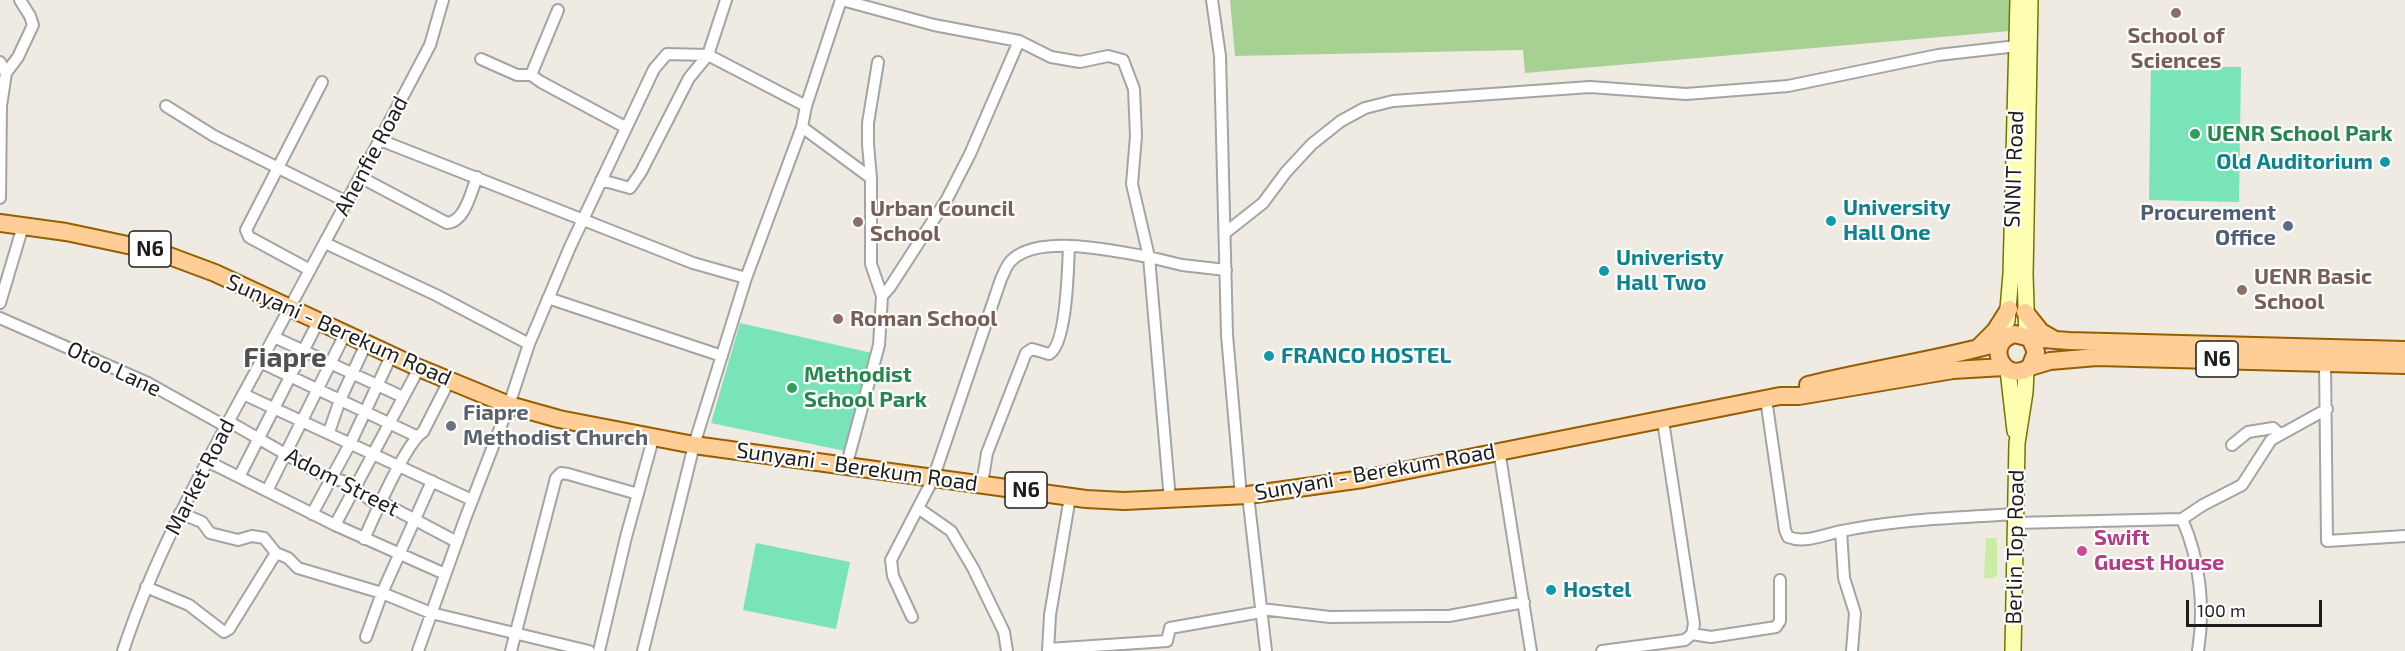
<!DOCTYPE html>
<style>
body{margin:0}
#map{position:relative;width:2405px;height:651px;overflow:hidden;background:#efeae2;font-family:"Exo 2",sans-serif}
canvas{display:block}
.scale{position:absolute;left:2186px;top:600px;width:136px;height:27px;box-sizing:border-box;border:3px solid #1d1d1d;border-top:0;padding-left:8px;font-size:18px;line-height:21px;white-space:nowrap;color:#1d1d1d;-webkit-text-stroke:4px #fff;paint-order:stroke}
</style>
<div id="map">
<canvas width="2405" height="651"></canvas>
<div class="scale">100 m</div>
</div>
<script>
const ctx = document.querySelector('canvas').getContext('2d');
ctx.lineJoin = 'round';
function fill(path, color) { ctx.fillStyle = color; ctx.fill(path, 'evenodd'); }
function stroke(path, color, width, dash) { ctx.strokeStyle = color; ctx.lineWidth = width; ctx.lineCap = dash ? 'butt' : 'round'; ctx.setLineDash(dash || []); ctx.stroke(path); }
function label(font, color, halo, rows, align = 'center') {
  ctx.font = font + ' "Exo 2",sans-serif'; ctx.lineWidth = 4.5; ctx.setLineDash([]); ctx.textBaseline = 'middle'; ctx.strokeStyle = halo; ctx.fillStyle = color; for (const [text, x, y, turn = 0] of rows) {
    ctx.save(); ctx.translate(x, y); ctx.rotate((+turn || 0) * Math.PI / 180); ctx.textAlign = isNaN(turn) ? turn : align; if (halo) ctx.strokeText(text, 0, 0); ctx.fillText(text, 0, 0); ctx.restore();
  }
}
fill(new Path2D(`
 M1986 538H1997V575L1993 578H1984Z`), '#caeda3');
fill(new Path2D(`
 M1230 0H2010V31L1525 73 1523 50 1235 56Z`), '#a7d193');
fill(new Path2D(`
 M2151 66 2241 67 2239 202 2149 200Z
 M740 323 872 353 845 451 711 423Z
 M756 543 850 562 836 629 743 610Z`), '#79e4b7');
const street = new Path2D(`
 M842 0 934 25 1019 41 1051 57 1080 62 1108 56 1123 60 1134 89 1136 136 1132 184 1149 257 1182 265 1226 270
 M1212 0 1220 56 1227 335 1241 496
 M558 10 531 75 541 82 625 127
 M481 59 517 75H531
 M0 62 6 73
 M166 106 214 136 347 202
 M802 127 871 178
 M380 140 693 263 746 278 694 445 643 651
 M360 177 447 223C465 222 471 192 477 177
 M601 180 630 188 641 172 689 78 708 55 726 0
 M0 198 1 106 6 73 18 57 33 25 30 16 20 0
 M1225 233 1263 203 1286 172 1312 144 1341 121 1365 108 1393 101 1590 87 1686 94 1788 86 1938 55 2017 46
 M325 243 436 295 529 344
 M310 270 249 237 246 230 322 82
 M746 278 802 127 806 106 841 0
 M882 296 890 287 947 199 970 154 1019 41
 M548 298 722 356
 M0 303 23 226
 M0 318 148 383 225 426
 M274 337 403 397
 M260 362 416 436
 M2325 363 2327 541 2405 536
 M243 394 472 500
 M1766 399 1785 530 1788 537C1806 544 1825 534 1842 531 1899 519 1957 518 2014 514
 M228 421 322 475 346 482 372 501 387 505 457 542
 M329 432 340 400 366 344
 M2232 445 2248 432 2273 428 2280 434
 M1499 450 1531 651
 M207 461 335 525 445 574
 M846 467 879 345 882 296 871 264V178L868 144V123L878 62
 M239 477 318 322
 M982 484 987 453 1026 353 1032 349 1049 354C1067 345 1068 266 1069 246
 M267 491 345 334
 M1248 495 1266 651
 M918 508 951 531 973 568 1004 632 1007 651
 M180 513 202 522 210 533 238 540 252 536 264 538 276 553 288 558 298 568 382 593 431 613 589 651
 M312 514 351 442 391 356
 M2182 519 2203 505 2242 485 2271 440 2327 409
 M2014 523 2182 519C2200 559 2205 608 2198 651
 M335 525 419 368
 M1841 531 1844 578 1855 613 1852 651
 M364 539C374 517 406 442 423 432L449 381
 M146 587 189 605 224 632 229 629 276 553
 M1261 609 1330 617 1428 616H1449L1524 602
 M912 617 893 576 891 560 933 479 1001 279C1004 273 1007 263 1013 259 1041 234 1115 251 1149 257L1170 500
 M1692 634 1711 637 1776 627 1780 621V580
 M366 637 382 593 432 481
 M1048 649 1167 641 1170 628 1261 612
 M123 651C156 550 209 458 259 365 316 258 374 152 430 45L443 0
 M418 651 465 519 509 405 529 344 570 247 654 69 667 54 708 55 806 106
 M511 651 556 478 561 473 568 474 638 494
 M599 651 626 537 653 439
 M1048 651 1050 615 1070 497
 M1602 651 1685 640 1692 634 1694 624 1663 421`);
const secondary = new Path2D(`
 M2007 321 2011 274 2018 0
 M2027 337 2025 275 2030 0
 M2008 370 2015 431
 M2013 651 2017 443 2025 392 2026 370`);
const primary = new Path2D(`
 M0 223 66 232 156 251 215 273 419 368 509 405 559 419 694 445 1086 499 1124 501 1248 495 1363 479 1780 396H1799L1953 370 2004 367
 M2025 312 2041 332 2055 340
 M2030 338 2036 352 2030 367C2003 386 1983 342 2015 334L2030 338 2069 341 2405 350
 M1980 346 1995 331 2009 309
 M2030 367 2050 361 2097 357 2405 365
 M1808 385C1873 369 1938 360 2002 342`);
stroke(street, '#a4a4a4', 14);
stroke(secondary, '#6e7700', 18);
stroke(primary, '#955f00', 20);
stroke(street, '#fff', 10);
stroke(secondary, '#fdfeb0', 15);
stroke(primary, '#ffce96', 16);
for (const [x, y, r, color] of [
 [2176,13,6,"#8d6e63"],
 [2195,134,6,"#2e9e5b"],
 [2385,162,6,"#0f9aa8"],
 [1831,221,6,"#0f9aa8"],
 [858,222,6,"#8d6e63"],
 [2288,226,6,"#5c6f8a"],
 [1604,271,6,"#0f9aa8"],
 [2242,290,6,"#8d6e63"],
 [838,319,6,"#8d6e63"],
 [1269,356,6,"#0f9aa8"],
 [792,388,6,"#2e9e5b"],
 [451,426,6,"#6b7280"],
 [2082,551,6,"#d1479c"],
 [1551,590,6,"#0f9aa8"]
]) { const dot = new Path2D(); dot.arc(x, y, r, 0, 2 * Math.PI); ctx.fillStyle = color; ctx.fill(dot); stroke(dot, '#fff', 2); }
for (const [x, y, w] of [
 [150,249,42],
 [2217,359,42],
 [1026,490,42]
]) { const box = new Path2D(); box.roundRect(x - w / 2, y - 18, w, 36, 4.5); ctx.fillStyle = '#fff'; ctx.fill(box); stroke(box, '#1d1d1d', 1.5); }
label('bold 21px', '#1d1d1d', null, [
 ["N6",150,249],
 ["N6",2217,359],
 ["N6",1026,490]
]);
label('bold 22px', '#785e54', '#fff', [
 ["School of",2176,36,"center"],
 ["Sciences",2176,61,"center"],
 ["Urban Council",870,209],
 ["School",870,234],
 ["UENR Basic",2254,277],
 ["School",2254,302],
 ["Roman School",850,319]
], 'left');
label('bold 22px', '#27864d', '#fff', [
 ["UENR School Park",2207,134],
 ["Methodist",804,375],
 ["School Park",804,400]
], 'left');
label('22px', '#1d1d1d', '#fff', [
 ["Ahenfie Road",371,156,-62],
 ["SNNIT Road",2014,169,-88],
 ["Sunyani - Berekum Road",339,330,24],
 ["Otoo Lane",114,369,25],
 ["Sunyani - Berekum Road",857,467,8],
 ["Sunyani - Berekum Road",1375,472,-10],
 ["Market Road",200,477,-63],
 ["Adom Street",342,482,27],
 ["Berlin Top Road",2015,547,-89]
]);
label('bold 22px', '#0d838f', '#fff', [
 ["Old Auditorium",2373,162,"right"],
 ["University",1843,208],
 ["Hall One",1843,233],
 ["Univeristy",1616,258],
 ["Hall Two",1616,283],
 ["FRANCO HOSTEL",1281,356],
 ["Hostel",1563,590]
], 'left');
label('bold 22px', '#4e5e75', '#fff', [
 ["Procurement",2276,213],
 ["Office",2276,238]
], 'right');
label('bold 22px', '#5b616d', '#fff', [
 ["Fiapre",463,413],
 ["Methodist Church",463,438]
], 'left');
label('bold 22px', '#b23c85', '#fff', [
 ["Swift",2094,538],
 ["Guest House",2094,563]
], 'left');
label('bold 28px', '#505050', '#fff', [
 ["Fiapre",285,358]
]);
</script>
